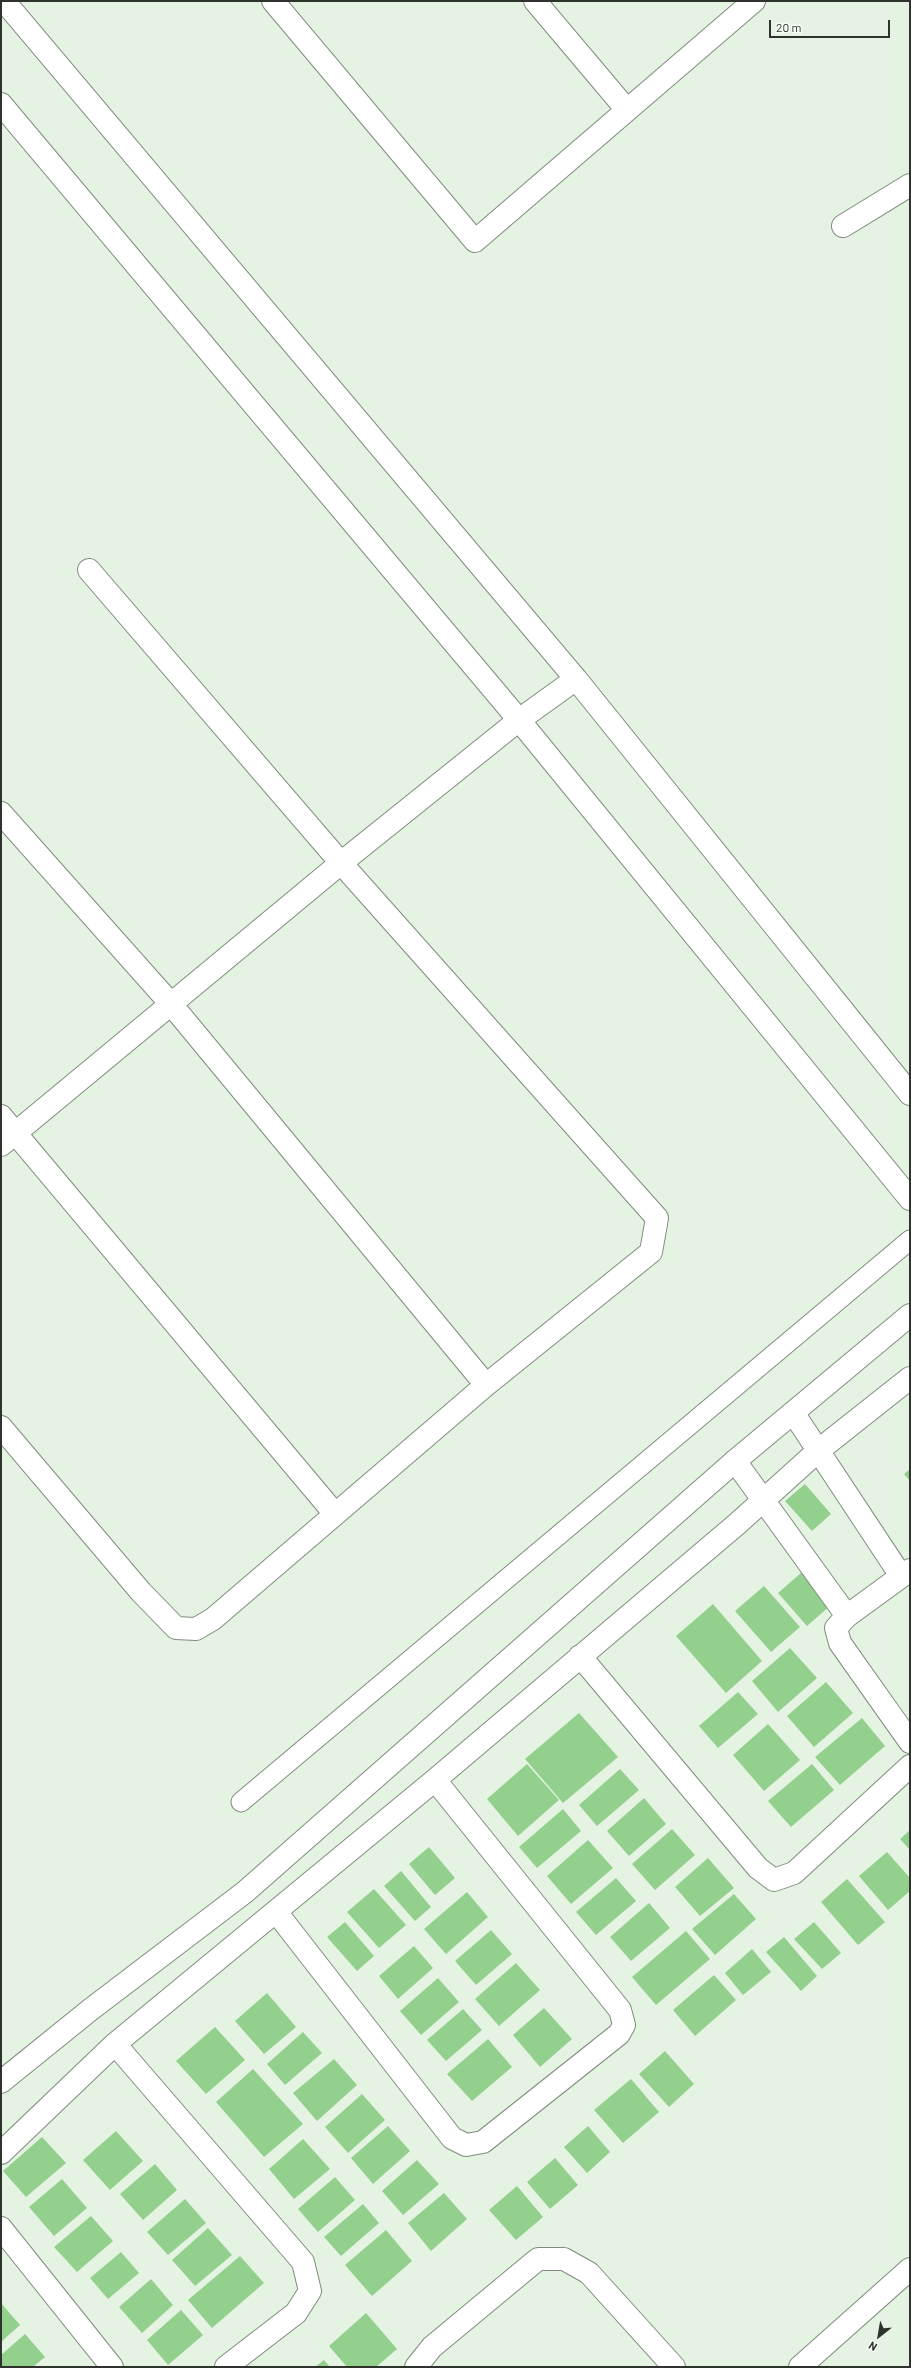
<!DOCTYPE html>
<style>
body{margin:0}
#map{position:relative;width:911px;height:2368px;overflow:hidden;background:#e4f3e2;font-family:Barlow,sans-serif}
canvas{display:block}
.frame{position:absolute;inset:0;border:2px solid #2e342d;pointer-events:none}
.north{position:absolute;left:859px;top:2316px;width:40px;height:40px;-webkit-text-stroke:3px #f5fef4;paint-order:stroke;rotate:211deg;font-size:11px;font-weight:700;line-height:16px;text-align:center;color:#2e342d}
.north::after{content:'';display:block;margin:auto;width:14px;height:18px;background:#2e342d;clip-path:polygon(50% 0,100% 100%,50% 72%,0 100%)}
.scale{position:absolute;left:769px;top:20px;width:121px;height:18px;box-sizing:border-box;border:2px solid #2e342d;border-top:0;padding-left:5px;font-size:12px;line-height:14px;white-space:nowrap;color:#2e342d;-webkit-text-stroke:3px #f5fef4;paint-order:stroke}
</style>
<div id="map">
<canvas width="911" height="2368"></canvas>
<div class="frame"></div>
<div class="north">N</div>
<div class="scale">20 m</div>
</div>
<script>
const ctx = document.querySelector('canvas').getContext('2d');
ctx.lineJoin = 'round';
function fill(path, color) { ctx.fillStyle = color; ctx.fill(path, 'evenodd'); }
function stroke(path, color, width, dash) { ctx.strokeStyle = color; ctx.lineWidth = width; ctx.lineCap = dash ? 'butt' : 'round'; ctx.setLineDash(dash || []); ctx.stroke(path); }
fill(new Path2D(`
 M910 1469V1481L904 1474Z
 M805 1484 831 1514 812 1531 785 1501Z
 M802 1572 831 1605 807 1626 778 1593Z
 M764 1586 800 1627 771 1652 735 1611Z
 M713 1604 762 1661 726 1693 676 1636Z
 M790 1648 817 1678 778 1712 752 1681Z
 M826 1682 853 1713 814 1747 787 1716Z
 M738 1692 758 1714 718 1748 699 1726Z
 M579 1713 618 1757 563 1803 525 1759Z
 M862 1718 885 1746 840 1785 815 1757Z
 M768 1724 800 1760 764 1791 733 1755Z
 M527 1764 559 1800 518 1836 487 1799Z
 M812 1764 834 1790 791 1827 768 1801Z
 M620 1769 639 1790 597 1826 579 1805Z
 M644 1798 666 1824 629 1856 607 1831Z
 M563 1809 581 1831 537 1868 519 1847Z
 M672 1829 695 1855 655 1890 632 1864Z
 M910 1830V1850L900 1839Z
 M588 1840 613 1868 571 1904 547 1876Z
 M429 1847 455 1878 435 1895 409 1864Z
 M887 1852 910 1878V1891L888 1910 859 1876Z
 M708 1858 734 1888 700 1916 675 1887Z
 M401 1871 431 1907 415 1921 384 1886Z
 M616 1878 636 1901 596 1935 576 1912Z
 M847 1879 885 1922 858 1945 821 1902Z
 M374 1889 406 1925 379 1948 347 1912Z
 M467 1892 488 1917 446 1954 424 1929Z
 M734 1894 756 1919 715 1955 692 1929Z
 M649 1903 670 1928 631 1961 610 1937Z
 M345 1922 374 1956 357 1971 327 1937Z
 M814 1922 841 1953 822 1969 794 1939Z
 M491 1930 512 1954 476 1985 455 1961Z
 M686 1931 710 1959 656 2005 632 1977Z
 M784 1937 817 1976 801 1991 766 1952Z
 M414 1946 433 1968 398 1999 379 1976Z
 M752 1949 771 1972 743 1995 725 1973Z
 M516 1963 540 1990 499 2026 475 1999Z
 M714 1975 736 2000 695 2036 673 2010Z
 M438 1978 459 2002 421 2035 400 2011Z
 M267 1993 296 2027 264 2054 235 2021Z
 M544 2008 572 2039 540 2067 513 2035Z
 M463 2009 482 2030 446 2061 427 2040Z
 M215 2027 245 2060 206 2094 176 2061Z
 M303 2032 322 2053 285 2085 267 2064Z
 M488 2039 512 2067 472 2101 447 2074Z
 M665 2051 694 2084 669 2107 639 2074Z
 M334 2059 357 2085 317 2121 293 2093Z
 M253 2069 303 2124 264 2157 216 2102Z
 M631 2079 659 2112 623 2143 594 2110Z
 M362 2094 385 2120 348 2153 325 2127Z
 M388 2126 410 2151 373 2184 351 2158Z
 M588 2126 610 2152 587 2173 564 2147Z
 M116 2131 143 2161 110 2190 83 2160Z
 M42 2137 66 2163 26 2197 3 2171Z
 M303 2139 330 2169 294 2199 269 2169Z
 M555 2158 578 2185 550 2209 527 2182Z
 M417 2160 439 2184 403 2215 382 2191Z
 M155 2164 177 2190 143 2220 120 2194Z
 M335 2177 355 2200 318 2232 298 2209Z
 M62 2179 87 2208 54 2236 29 2207Z
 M517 2186 543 2217 516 2240 489 2210Z
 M444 2193 467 2219 431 2251 408 2223Z
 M185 2199 206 2223 168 2255 147 2232Z
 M363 2204 379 2223 341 2256 324 2237Z
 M91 2216 113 2241 77 2272 54 2247Z
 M208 2228 232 2255 195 2286 172 2260Z
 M386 2230 412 2261 372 2296 345 2265Z
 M121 2252 139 2273 108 2299 90 2278Z
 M240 2256 264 2283 212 2328 188 2300Z
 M151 2279 173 2305 142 2333 119 2307Z
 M1 2303 20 2325 1 2342Z
 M181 2310 203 2335 168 2365 147 2340Z
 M366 2313 397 2349 376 2367H347L329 2346Z
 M25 2334 45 2357 33 2367H1V2355Z
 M324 2360 330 2367H315Z`), '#94d08d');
const lane = new Path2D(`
 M241 1802 910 1240`);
const street = new Path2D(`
 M4 1 576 679 910 1094
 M273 1 475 241 754 1
 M535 1 627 110
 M1 104 519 720 910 1199
 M843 226 910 185
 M1 813 171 1004 486 1385 651 1252 657 1218 341 863 89 570
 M1 1116 335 1514
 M1 1145 341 863 519 720 576 679
 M794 1414 901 1576
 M1 1427 141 1592 176 1628 196 1629 213 1619 486 1385
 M735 1461 847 1616
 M910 1570 847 1616 836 1628 840 1643 910 1742
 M580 1656 758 1868 774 1880 794 1873 910 1766
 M277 1913 452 2138 466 2145 483 2142 619 2034 624 2025 620 2010 435 1780
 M115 2044 303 2262 310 2291 296 2313 226 2367
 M1 2153 115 2044 435 1780 737 1524 819 1450 910 1378
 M1 2228 112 2367
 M416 2367 432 2347 538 2259H564L589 2273 674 2367
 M800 2367 910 2269`);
const secondary = new Path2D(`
 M1 2082 90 2010 245 1892 735 1461 910 1315`);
stroke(lane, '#7f8d7d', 21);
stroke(street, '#7f8d7d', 24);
stroke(secondary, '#7f8d7d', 24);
stroke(lane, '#fff', 19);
stroke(street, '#fff', 22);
stroke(secondary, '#fff', 22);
</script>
